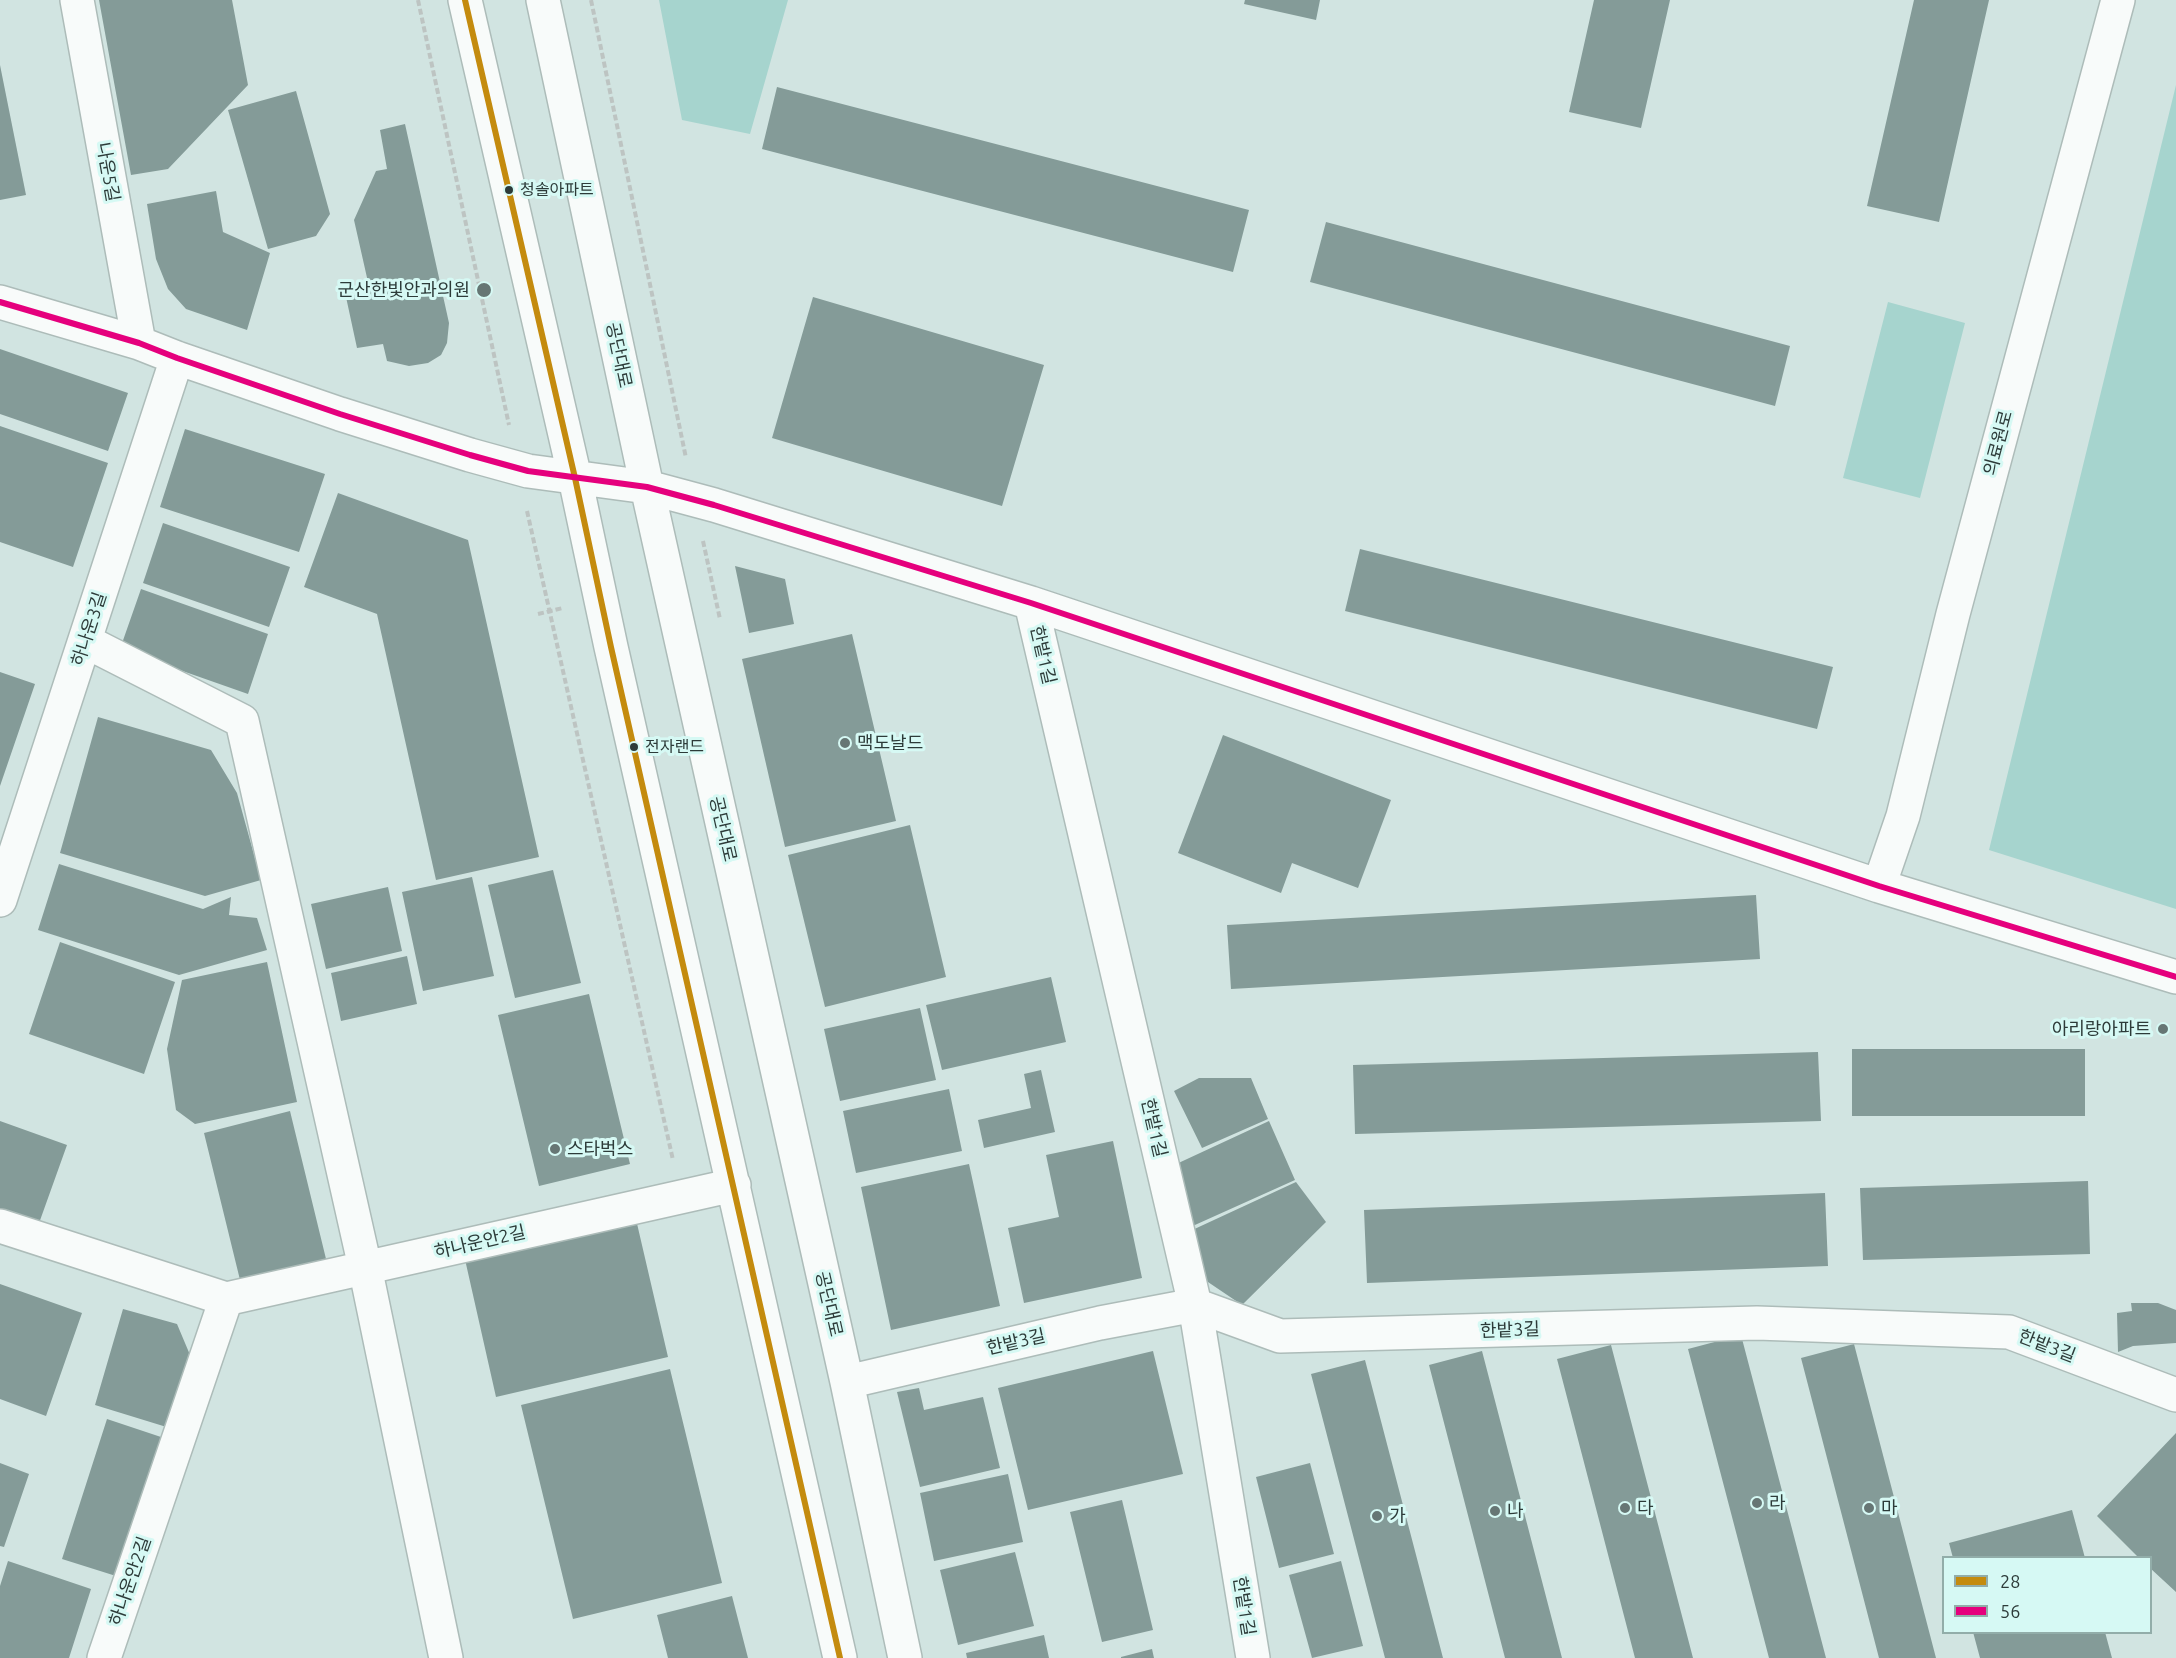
<!DOCTYPE html>
<meta charset="utf-8">
<style>
body{margin:0}
#map{position:relative;width:2176px;height:1658px;overflow:hidden;background:#d1e4e1;font-family:Ubuntu,sans-serif}
canvas{display:block}
.legend{position:absolute;left:1942px;top:1556px;width:210px;height:78px;box-sizing:border-box;background:#d6f9f4;border:2px solid #92ada9;margin:0;padding:8px 10px;list-style:none;font-size:18px;color:#2d3b39}
.legend li{display:flex;align-items:center;gap:12px;height:30px}
.legend b{width:30px;border:2px solid #92ada9}
</style>
<div id="map">
<canvas width="2176" height="1658"></canvas>
<ul class="legend">
<li><b style="height:8px;background:#c48b0e"></b>28</li>
<li><b style="height:8px;background:#e5007d"></b>56</li>
</ul>
</div>
<script>
const ctx = document.querySelector('canvas').getContext('2d');
ctx.lineJoin = 'round';
function fill(path, color) { ctx.fillStyle = color; ctx.fill(path, 'evenodd'); }
function stroke(path, color, width, dash) { ctx.strokeStyle = color; ctx.lineWidth = width; ctx.lineCap = dash ? 'butt' : 'round'; ctx.setLineDash(dash || []); ctx.stroke(path); }
function label(font, color, halo, rows, align = 'center') {
  ctx.font = font + ' Ubuntu,"Noto Sans KR",sans-serif'; ctx.lineWidth = 6; ctx.setLineDash([]); ctx.textBaseline = 'middle'; ctx.strokeStyle = halo; ctx.fillStyle = color; for (const [text, x, y, turn = 0] of rows) {
    ctx.save(); ctx.translate(x, y); ctx.rotate((+turn || 0) * Math.PI / 180); ctx.textAlign = isNaN(turn) ? turn : align; if (halo) ctx.strokeText(text, 0, 0); ctx.fillText(text, 0, 0); ctx.restore();
  }
}
fill(new Path2D(`
 M659 0H788L750 134 682 120Z
 M2176 85V909L1989 850Z
 M1888 302 1965 323 1920 498 1843 478Z`), '#a6d4ce');
fill(new Path2D(`
 M99 0H232L248 85 168 169 131 175Z
 M1245 0H1320L1316 20 1244 4Z
 M1594 0H1670L1641 128 1569 112Z
 M1914 0H1989L1939 222 1867 206Z
 M0 65 26 195 0 200Z
 M777 87 1249 210 1233 272 762 149Z
 M296 91 330 214 316 236 268 249 228 110Z
 M405 124 449 323 447 343 441 355 428 363 409 366 387 361 383 344 357 348 346 297 370 291 354 220 376 171 387 169 380 130Z
 M216 191 223 232 270 253 247 330 186 309 168 289 156 259 147 204Z
 M1326 222 1790 346 1775 406 1310 282Z
 M813 297 1044 365 1002 506 772 438Z
 M0 349 128 393 108 451 0 414Z
 M0 426 108 463 73 567 0 542Z
 M185 429 325 474 299 552 160 507Z
 M338 493 468 540 539 857 436 880 377 614 304 587Z
 M163 523 290 567 269 627 143 583Z
 M1360 549 1833 667 1817 729 1345 611Z
 M735 566 785 579 794 624 749 633Z
 M141 589 268 634 248 694 120 649Z
 M852 634 896 821 785 847 742 659Z
 M0 672 35 684 0 786Z
 M98 717 211 750 237 793 261 880 205 896 60 853Z
 M1223 735 1391 800 1358 888 1292 863 1281 893 1178 853Z
 M910 825 946 977 825 1007 788 855Z
 M59 864 203 909 231 897 229 915 257 918 267 950 179 975 38 930Z
 M553 870 581 983 515 998 488 885Z
 M472 877 494 976 423 991 402 892Z
 M388 887 402 951 326 969 311 904Z
 M1756 895 1760 959 1231 989 1227 925Z
 M60 942 175 982 144 1074 29 1034Z
 M407 956 417 1004 341 1021 331 973Z
 M267 962 297 1102 195 1124 176 1110 167 1049 182 980Z
 M1051 977 1066 1042 942 1070 926 1005Z
 M589 994 630 1164 539 1186 498 1015Z
 M920 1008 936 1080 840 1101 824 1029Z
 M1852 1049H2085V1116H1852Z
 M1818 1052 1821 1121 1355 1134 1353 1065Z
 M1041 1070 1055 1132 984 1148 978 1120 1031 1108 1024 1074Z
 M1199 1078H1251L1268 1119 1202 1148 1174 1091Z
 M949 1089 962 1151 856 1173 843 1111Z
 M290 1111 327 1263 241 1284 204 1133Z
 M0 1121 67 1145 38 1226 0 1213Z
 M1269 1121 1295 1180 1186 1229 1172 1166Z
 M1113 1141 1142 1278 1024 1303 1008 1228 1059 1217 1046 1155Z
 M969 1164 1000 1306 891 1330 861 1187Z
 M2088 1181 2090 1254 1863 1260 1860 1188Z
 M1296 1182 1326 1222 1242 1305 1205 1280 1188 1232Z
 M1825 1193 1828 1266 1367 1283 1364 1210Z
 M635 1215 668 1357 496 1397 464 1255Z
 M0 1284 82 1313 46 1416 0 1399Z
 M2131 1303H2158L2176 1310V1343L2133 1346 2118 1352 2117 1313 2132 1311Z
 M123 1309 177 1324 193 1362 173 1429 95 1405Z
 M1741 1335 1826 1658H1769L1688 1349Z
 M1854 1344 1936 1658H1879L1801 1358Z
 M1611 1345 1693 1658H1635L1557 1359Z
 M1153 1351 1183 1474 1028 1510 998 1388Z
 M1482 1351 1562 1658H1505L1429 1365Z
 M1365 1360 1443 1658H1385L1311 1374Z
 M670 1369 722 1583 573 1619 521 1405Z
 M919 1388 924 1410 983 1397 1000 1468 920 1487 897 1392Z
 M107 1419 161 1437 116 1576 62 1559Z
 M2176 1433V1592L2150 1568V1558H2139L2097 1516Z
 M0 1463 29 1474 4 1547 0 1546Z
 M1310 1463 1334 1554 1279 1568 1256 1477Z
 M1008 1474 1023 1542 934 1561 920 1493Z
 M1122 1500 1153 1630 1102 1642 1070 1512Z
 M2072 1510 2085 1558H1953L1949 1543Z
 M1015 1552 1034 1626 958 1645 940 1570Z
 M8 1561 91 1589 69 1658H0V1586Z
 M1341 1561 1363 1646 1312 1658 1289 1575Z
 M732 1596 748 1658H668L657 1615Z
 M1973 1632H2105L2112 1658H1980Z
 M1044 1635 1049 1658H967L966 1653Z
 M1152 1649 1154 1658H1121V1657Z`), '#849b98');
const minor = new Path2D(`
 M77 0 139 343
 M465 0 575 478 611 647 840 1658
 M543 0 647 487 847 1382 905 1658
 M0 302 139 343 177 358 340 414 470 455 528 471 647 487 714 505 1031 603 1879 886 2176 977
 M1031 603 1195 1305 1253 1658
 M85 641 242 721 365 1267 446 1658
 M1879 886 1903 816 1953 614 2118 0
 M0 900 177 358
 M0 1226 226 1299
 M847 1382 1100 1323 1195 1305 1280 1336 1757 1323 2009 1332 2176 1395
 M104 1658 226 1299 734 1185`);
stroke(minor, '#adbcb9', 36);
stroke(new Path2D(`
 M418 0 509 425
 M591 0 686 458
 M527 511 673 1160
 M703 541 720 619
 M538 614 563 608`), '#bdc4c2', 4, [6, 3]);
stroke(minor, '#f8fbfa', 33);
stroke(new Path2D(`
 M465 0 575 478 611 647 840 1658`), '#c48b0e', 6);
stroke(new Path2D(`
 M0 302 139 343 177 358 340 414 470 455 528 471 647 487 714 505 1031 603 1879 886 2176 977`), '#e5007d', 6);
for (const [x, y, r, color] of [
 [509,190,5,"#2d3b39"],
 [484,290,8,"#667674"],
 [845,743,6,"#667674"],
 [634,747,5,"#2d3b39"],
 [2163,1029,6,"#667674"],
 [555,1149,6,"#667674"],
 [1757,1503,6,"#667674"],
 [1625,1508,6,"#667674"],
 [1869,1508,6,"#667674"],
 [1495,1511,6,"#667674"],
 [1377,1516,6,"#667674"]
]) { const dot = new Path2D(); dot.arc(x, y, r, 0, 2 * Math.PI); ctx.fillStyle = color; ctx.fill(dot); stroke(dot, '#d6f9f4', 2); }
label('16px', '#2d3b39', '#d6f9f4', [
 ["청솔아파트",520,190],
 ["전자랜드",645,747]
], 'left');
label('18px', '#2d3b39', '#d6f9f4', [
 ["나운5길",108,172,80],
 ["공단대로",619,355,78],
 ["의료원로",1998,443,-75],
 ["하나운3길",89,629,-72],
 ["한밭1길",1043,655,77],
 ["공단대로",723,829,77],
 ["한밭1길",1154,1128,77],
 ["하나운안2길",480,1242,-13],
 ["공단대로",829,1304,77],
 ["한밭3길",1510,1330,-2],
 ["한밭3길",1016,1342,-13],
 ["한밭3길",2047,1346,21],
 ["하나운안2길",130,1581,-71],
 ["한밭1길",1244,1606,81]
]);
label('18px', '#2d3b39', '#d6f9f4', [
 ["군산한빛안과의원",470,290,"right"],
 ["맥도날드",857,743],
 ["아리랑아파트",2151,1029,"right"],
 ["스타벅스",567,1149],
 ["라",1769,1503],
 ["다",1637,1508],
 ["마",1881,1508],
 ["나",1507,1511],
 ["가",1389,1516]
], 'left');
</script>
